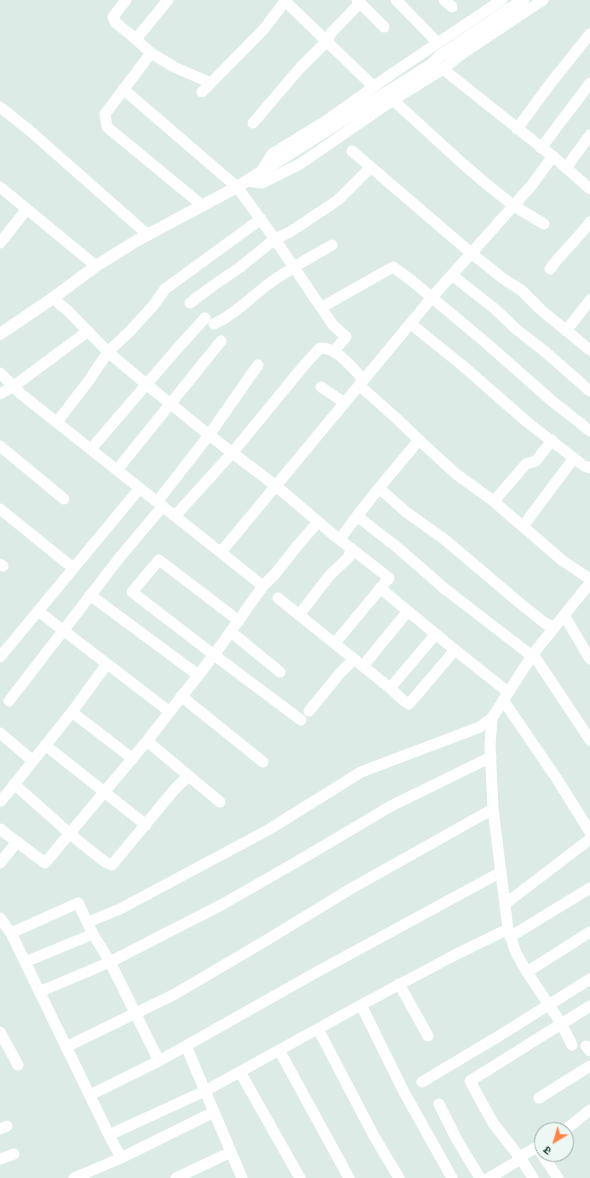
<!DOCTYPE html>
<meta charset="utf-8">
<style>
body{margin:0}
#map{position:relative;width:590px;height:1178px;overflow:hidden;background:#dcebe5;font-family:Ubuntu,"Noto Sans Devanagari",sans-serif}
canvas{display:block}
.north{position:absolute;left:534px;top:1122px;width:40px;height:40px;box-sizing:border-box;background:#edf7f3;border:1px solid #99aca7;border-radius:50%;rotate:218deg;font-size:11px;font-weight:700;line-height:16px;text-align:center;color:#1c3b36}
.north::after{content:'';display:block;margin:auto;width:14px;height:18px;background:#ff8346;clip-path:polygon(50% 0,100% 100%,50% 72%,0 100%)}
</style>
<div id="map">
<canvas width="590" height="1178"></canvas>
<div class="north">उ</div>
</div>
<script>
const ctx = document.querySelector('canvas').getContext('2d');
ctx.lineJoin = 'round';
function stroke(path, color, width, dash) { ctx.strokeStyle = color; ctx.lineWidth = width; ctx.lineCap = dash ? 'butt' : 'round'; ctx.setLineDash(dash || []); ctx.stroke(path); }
stroke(new Path2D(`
 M126 0 113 17 116 23 131 35 151 53 105 114 107 127 203 206
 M284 0 374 87
 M357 0 384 27
 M396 0 438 43
 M444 0 452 7
 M136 39 168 0
 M151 53 174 67 211 83
 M443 69 556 159 590 189
 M123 89 237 187 272 235 333 325 346 337 334 351
 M202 92 264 29 286 0
 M393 100 463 164 484 182 514 206 544 224
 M0 107 29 130 148 235
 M253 123 300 68 326 42 331 33 360 3
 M517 129 550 84 590 34
 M541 148 590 83
 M352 151 471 253 505 280 521 290 541 310 590 350
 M566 168 590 135
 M261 172 272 154 326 121 393 73 502 0
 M247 181 262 183 300 164 393 100 443 69 459 56 543 0
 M0 187 96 266
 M0 243 27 209
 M550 269C562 252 578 239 590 222
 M452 275 495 309 516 329 543 350 590 391
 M53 298 69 312 108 352 146 384 209 435 276 486 335 536 389 578 335 643
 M190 303 214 285 239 268 275 239 290 232 338 200 370 168
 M322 307 393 267 411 280 485 342 552 401 590 431
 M214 324C234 315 249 299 266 286 287 270 309 258 332 245
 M411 324 463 366 527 422 584 466 590 468
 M566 331 590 300
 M0 373 21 394 263 586
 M359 385 396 418 419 440
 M321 387 345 403
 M0 394 14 386 88 331
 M57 422 90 379 108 352 130 331 153 306 165 289 261 219
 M0 446 64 499
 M91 449 176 350 205 318
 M117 470 221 341
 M379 488 419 440 456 474 492 500 563 561 590 579
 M494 501 526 464 536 461 552 440
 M157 502 209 435 258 365
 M0 509 73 568
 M175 516 233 452 306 363 320 348C336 346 353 369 364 380
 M357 516 379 488 406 512 444 539 522 605 546 624 555 627
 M523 526 574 458
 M340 539 357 516 398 548 445 589 532 656
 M221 552 434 295 531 186 553 156
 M0 564 3 566
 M380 588 455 650 508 692
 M90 595 198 675
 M278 598 390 688 404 701 409 704 455 650
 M38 611 170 712
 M299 615 330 575 349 557 351 548
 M564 615 590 659
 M239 621 159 560 132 592 214 655 301 720
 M231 632 280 672
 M533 654 590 740
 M0 657 140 488
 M363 666 408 611
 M390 688 436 634
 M181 696 263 762
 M503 700 557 779 590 832
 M9 701 120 557 163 506
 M309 711 340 673 354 659
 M72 712 133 759
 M492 718 490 745 493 809 508 929 516 953 527 972 561 1023 572 1045
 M0 733 33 761
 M147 741 220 802
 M45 745 146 825
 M14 784 76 839 105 862 112 865 174 790 188 776
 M0 800 1 801 72 712 107 664
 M0 829 45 863 147 741 214 655 263 586 275 574 297 546 318 522
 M0 863 17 842
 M505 904 590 839
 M0 918 11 933 25 962 109 1135 205 1091 361 1005 404 1092 452 1178
 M88 922 120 909 268 830 361 772 480 727 492 718 533 654 590 583
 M11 933 78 903 93 934 110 962 159 1061
 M510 937 590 888
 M25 962 93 934
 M527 972 590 932
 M399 984 428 1036
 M39 992 110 962 223 904 305 857 391 806 491 757
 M361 1005 451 957 508 929
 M318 1029 374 1136 399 1178
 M0 1032 18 1065
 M186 1046 242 1178
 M586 1046 590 1051
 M66 1047 175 994 265 941 352 888 493 809
 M279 1050 349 1178
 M240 1072 300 1178
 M422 1082 499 1036 590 979
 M90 1095 159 1061 315 973 501 872
 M539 1098 590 1066
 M439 1104 457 1140 480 1178
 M0 1129 7 1126
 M565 1130 590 1110
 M109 1135 121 1158
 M537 1147 558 1178
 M0 1159 14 1154
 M74 1178 121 1158 214 1112
 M176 1178 231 1152
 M489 1178 521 1159 523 1155 542 1144
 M533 1178 521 1159 493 1123 470 1081 590 1006`), '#fff', 11);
stroke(new Path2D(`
 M0 334 53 298 96 266 136 241 237 187 261 172 432 64 440 56 523 0`), '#fff', 12);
</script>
